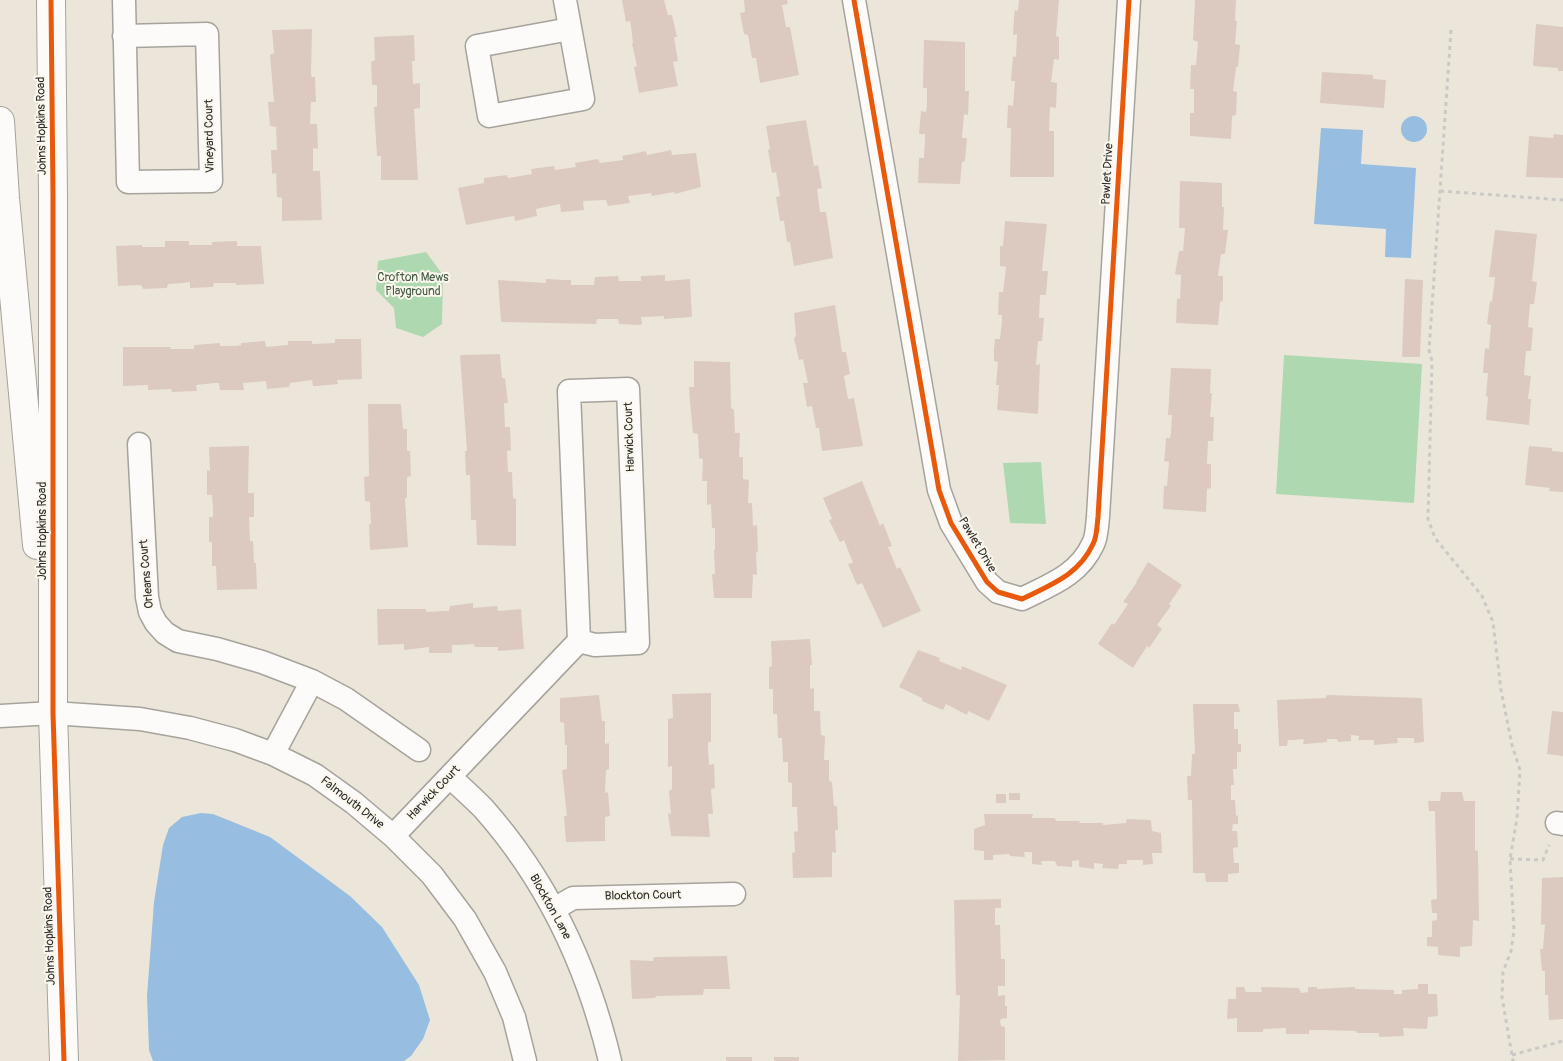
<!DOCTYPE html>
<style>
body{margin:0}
canvas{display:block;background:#ece6da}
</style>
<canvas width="1563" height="1061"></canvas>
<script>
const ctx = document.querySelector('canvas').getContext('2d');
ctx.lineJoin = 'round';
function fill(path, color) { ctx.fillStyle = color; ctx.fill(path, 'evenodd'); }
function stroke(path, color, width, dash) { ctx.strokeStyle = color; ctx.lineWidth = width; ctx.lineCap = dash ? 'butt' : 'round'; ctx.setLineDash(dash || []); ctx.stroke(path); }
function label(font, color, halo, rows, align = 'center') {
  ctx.font = font + ' Pangolin,sans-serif'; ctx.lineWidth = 4; ctx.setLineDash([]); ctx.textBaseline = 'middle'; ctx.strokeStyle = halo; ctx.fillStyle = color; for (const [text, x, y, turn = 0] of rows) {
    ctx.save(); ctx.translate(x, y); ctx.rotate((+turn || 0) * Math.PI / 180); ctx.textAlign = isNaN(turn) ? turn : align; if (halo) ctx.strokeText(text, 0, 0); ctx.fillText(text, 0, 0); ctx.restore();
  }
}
fill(new Path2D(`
 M426 252 443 275 442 324 423 337 396 328 394 308 376 290 378 261Z
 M1284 355 1422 364 1414 503 1276 494Z
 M1041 462 1046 524 1010 523 1003 463Z`), '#aed8b0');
fill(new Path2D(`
 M1401 129a13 13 0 1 1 26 0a13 13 0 1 1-26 0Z
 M1321 128 1363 130 1361 164 1416 168 1411 258 1385 257 1386 229 1314 224Z
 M201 813 213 814 270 837 350 896 382 927 419 985 430 1020 423 1039 411 1056 404 1061H153L149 1050 147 996 154 902 163 845 169 828 182 817Z`), '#97bee0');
fill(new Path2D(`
 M622 0H664L668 15H672L677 37H674L678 61 673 62 678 86 639 93 634 67 637 66 632 44 633 43 631 26 630 21 626 22Z
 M744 0H787L788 4 782 5 786 27H790L799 75 760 83 756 58H752L748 35 744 34 740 13 745 12Z
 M1019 0H1059L1056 36 1059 37V60L1054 59 1051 82 1057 83 1056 108 1050 107 1049 131H1054V177H1010L1011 128H1007L1008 105 1013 106 1015 81H1011L1013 56 1016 57 1017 34 1013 35 1014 17 1015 10 1018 11Z
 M1195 0H1236L1235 21H1237L1235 44 1240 45V46L1238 67H1236L1233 91 1237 92 1236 115 1232 116 1231 139 1190 136V113H1194V89H1190L1191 65H1196L1198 42 1193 40Z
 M1536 24 1563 27V71H1558V68L1533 66Z
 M312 29 311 75 312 77H315L316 102H311L310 124H317L318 149 313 148V171H320L322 220 282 221V198L277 197 276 173 272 174 271 150H277L276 127 270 126 268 102H274L270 55 274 53 272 30Z
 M414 35 415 61H412L413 84 420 83V108L414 109 418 180H381V156H377L374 107H377V85H372L371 62 375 60 374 37Z
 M924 40 965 42V91H969L968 115 964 114 962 138H967L965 161 962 162 960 184 918 183 919 158H924L925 139V134H919L921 111 926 112 927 106V88H923Z
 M1322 72 1373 75V79L1386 80 1384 108 1320 103Z
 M806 120 814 166 818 165 822 188 817 189 820 212H826L833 258 794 266 790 242H787L784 221H780L776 197 780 196 776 172 772 173 768 150 770 149 766 126Z
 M1554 134 1563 135V178L1526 177 1529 136 1553 138Z
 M671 150 672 155 696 153 701 187 675 194 674 192 652 196 651 193 628 196 630 203 608 206 606 200 583 201 584 210 561 212 560 204 536 209 537 216 515 221 514 216H513L466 225 458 188 484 183V178L507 175 508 178 532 174 531 169 554 166 555 170 576 167 575 163 598 159 600 163 623 160 622 156 637 153 646 151 647 155Z
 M1180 181 1222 183V207H1224L1223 230H1228L1225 254H1221L1218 276H1223V301L1220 302 1218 325 1176 323 1177 298 1180 299 1181 278V275L1175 274 1179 251H1183L1185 228H1179Z
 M1005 221 1047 224 1042 271H1048L1046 295H1040L1039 318H1044L1042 341H1038L1036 365 1040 364 1038 414 997 410 999 385H996L998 362 994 361V349L995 339H1000L1002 321V315H998L999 292H1003L1006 267 1000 266V246H1003Z
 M1495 230 1537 234 1532 281 1537 282 1534 304H1530L1528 327 1533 328 1531 351H1526L1524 375 1531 376 1528 399H1531L1529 425 1486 420 1488 397 1486 396 1488 373H1483V371L1485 348 1489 349 1491 325 1487 324 1490 301 1492 302 1495 277H1489Z
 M165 241H189V245H212V242L237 241V246H261L264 284 236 285V283H214L213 287 190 288V282L183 283 168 284 167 288 143 289 141 285 118 286 116 246 142 245V247H165Z
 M665 275V281L690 279 692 317 664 319V316L643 317H641L642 324 639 325 619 324 618 319H597L596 324 501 322 498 280 546 283V279L565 280H571V285H594L595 277 618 276 619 281H641V276Z
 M1405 279 1423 280 1420 357H1402Z
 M835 305 842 352H846L850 374 844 376 848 399 854 398 863 446 822 451 819 428H816L812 406 807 407 803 383H808L803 359 799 360 794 338 796 336 794 313Z
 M335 339H361L362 379 337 380 338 384 317 386H313L312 380 290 383 289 387 267 389 266 381 243 383 244 390H220L219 383H215L196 385 197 391 172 392 171 389 148 390V385L123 386V347H171L170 349H194V345L220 343V346H236L241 345V343L265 341 266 347 288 345V341H312V344L335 343Z
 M500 354 502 378H505L508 403H504L505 427H510L511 450 507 451 508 472H512L513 498 516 499V546L477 545 476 520H471L470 475H466L465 451H467L460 355Z
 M694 361 730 362 731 408 734 410 735 433H740L739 457H743V479L749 480 748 503H752L753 526 757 525 758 551 756 553 757 575 753 574 752 598H714L712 574H715L714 551 715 549V528H712L711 504 707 505V481H702L703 459 699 458 698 434 693 433 690 402 689 387H694Z
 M1171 368 1211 369 1210 393H1212L1210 417H1214L1213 441H1208L1207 464H1211V488L1207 489 1206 512 1163 509 1164 486H1167L1169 462 1164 461 1165 453 1166 438H1170L1171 433 1172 415H1168Z
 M368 404H400L401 405 403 429H407V451H410L411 476 407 477V497L405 499 408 547 370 550 369 524H371L370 505V502L365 501 364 477 369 476Z
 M249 446 248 493H254V517H249L250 541H253L254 563H256L257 589 217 590 216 566H212V542H209V517H213V508L212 495H207V470L210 471 209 447Z
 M1529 446 1552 448V451L1563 452V492L1549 491 1550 488 1525 485Z
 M862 481 880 526 883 523 892 546 888 547 897 569 900 567 921 611 883 628 862 583 857 585 848 564 853 563 844 540 840 542 829 520 832 519 823 498Z
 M1148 562 1182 585 1169 604 1171 606 1157 625 1162 629 1149 648 1147 646 1133 668 1098 644 1112 623 1114 625 1128 604 1123 602 1137 582H1136Z
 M473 603V608L497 606 498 611 521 609 524 649 498 651V647H475L474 644 458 645H452V653H429V647L404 650V644L378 645 377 609H426V612L444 611H449L450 606Z
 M810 639 812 665H810V689L814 688V711H820L821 735 825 736 824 760H829V781L832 782 834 806H837L838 829V830H835L836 853 832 852V877L793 878 792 853 795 852 794 832 798 831 797 807H792V783L788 782V762H783L782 738H778L777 714H773V689H769V667L772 666 771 641Z
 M918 650 940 658 939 661 959 669 961 670 962 666 1007 685 989 721 968 711 967 715 946 704 943 710 922 701V698L899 687Z
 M711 693V742H708V747L709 765 714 764 715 788 711 789 713 814H708L710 837 671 836 668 813 671 814 669 791 672 789V766L668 767V719L673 718 672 694Z
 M599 695 602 721H605V744L609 743V769L606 770 605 793 608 792 610 816 605 817V841L566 842 564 816H567L562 770 567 769V745H565L564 723 560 722V698Z
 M1328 695 1422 698 1424 742 1414 743V738H1397L1398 743 1374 745V740H1358L1359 736 1351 735V741L1338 742 1337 739H1327V742L1306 744H1303L1304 739 1292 740H1288L1287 746H1279L1277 700 1326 698V696Z
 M1193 704H1238L1240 712H1234V729H1238V744H1241V752H1237V769H1233L1234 785H1231V800H1235L1236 816 1238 815V824H1233L1232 831H1237L1238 847 1233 848 1234 863H1239V873L1228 874V882H1206L1205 873H1193L1192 800H1188L1187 776H1191L1192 754H1195Z
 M1552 711 1563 712V756L1547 754Z
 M1441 792H1462L1464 801H1475V850L1478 851 1479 921 1473 920 1472 946 1460 947V957L1438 955V947L1427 946V937H1432V921L1437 920V913H1432L1431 900 1437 899 1435 811H1429L1428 801H1440Z
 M1009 793H1020V800H1009Z
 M996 794H1006V803H996Z
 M984 814H1033L1032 818H1055L1056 821H1080L1079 823H1103V825L1126 823 1127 819 1151 820 1152 831 1161 833 1162 853H1152L1153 864 1143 865V860H1127V864H1119L1118 869 1102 868 1103 864 1094 863V869L1079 867V860L1072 861V867L1057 866 1055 861H1041L1042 865 1032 864V852H1024L1025 857 1010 856 1009 854 993 855V860H984V851L974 850V829L985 825Z
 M1563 877V1019L1549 1020 1548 995H1545V971H1542L1540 949H1543L1545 924 1541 925 1542 878Z
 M1001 899V908H995V925H1000L1001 959H1005V986H998V996L1005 995V1006H1007V1018L1001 1019 1000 1021 1001 1026 1005 1027V1060L958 1061 960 995H956L954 900Z
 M727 956 730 989H704L703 995 656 996 655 998 632 999 630 960 653 961 654 957Z
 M1418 984H1428V994H1437L1438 1016 1428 1017 1427 1029 1403 1028 1404 1036 1379 1037V1033H1357L1356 1031 1322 1030H1309V1034H1286V1028L1263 1029V1032H1237V1018L1227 1019 1228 999H1236V987H1244L1246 992H1262L1261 987 1299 988 1301 993 1308 992V987H1317V989L1355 987V989L1394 990V994H1402V990L1418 989Z
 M726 1057H752V1061H726Z
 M774 1057H799V1061H774Z`), '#dccac1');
const minor = new Path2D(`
 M124 0 128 182 211 181 207 34 124 36
 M565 0 583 99 489 116 477 46 570 29
 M854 0 939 490 951 523 987 582 998 592 1022 599C1050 585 1079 575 1093 544 1097 537 1097 525 1098 517L1129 0
 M139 444 147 597 150 612 156 623 165 633 178 641 217 649 262 662 312 681 346 699 419 750
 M0 716 53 713 140 719 190 728 235 740 273 754 315 775 354 803 393 836 432 875 465 919 495 972 514 1017 525 1061
 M273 754 312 681
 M450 777C461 787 472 797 483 808 547 880 588 968 610 1061
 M1557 823 1563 824
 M393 836 579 641 569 391 628 389 638 643 595 645 579 641
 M554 909 573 898 734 894`);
const tertiary = new Path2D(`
 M51 0 53 195V713L64 1061
 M0 121 5 198 37 545`);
stroke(minor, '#a6a39c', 25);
stroke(tertiary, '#a6a39c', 30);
stroke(new Path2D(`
 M1451 30 1429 350 1432 361 1428 519 1435 538 1482 596 1493 622 1501 690 1512 745 1520 770 1517 818 1510 859 1514 930 1511 951 1503 972 1502 997 1513 1061
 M1440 191 1563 200
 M1510 859 1543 860 1549 845
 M1512 1055 1563 1041`), '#cac9c6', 3, [4, 4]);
stroke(minor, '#fcfbf9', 22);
stroke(tertiary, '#fcfbf9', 28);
stroke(new Path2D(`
 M51 0 53 195V713L64 1061
 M854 0 939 490 951 523 987 582 998 592 1022 599C1050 585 1079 575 1093 544 1097 537 1097 525 1098 517L1129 0`), '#e8590c', 5);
label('12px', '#2b2b2b', '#fbf7ec', [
 ["Johns Hopkins Road",42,126,-91],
 ["Vineyard Court",210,136,-91],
 ["Pawlet Drive",1108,174,-87],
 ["Harwick Court",630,437,-92],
 ["Johns Hopkins Road",43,531,-90],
 ["Pawlet Drive",977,545,59],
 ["Orleans Court",147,574,-95],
 ["Harwick Court",434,793,-46],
 ["Falmouth Drive",352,803,38],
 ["Blockton Court",643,896,-1],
 ["Blockton Lane",550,907,61],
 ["Johns Hopkins Road",50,936,-92]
]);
label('12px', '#435c49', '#fbf7ec', [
 ["Crofton Mews",413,278],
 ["Playground",413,292]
]);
</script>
